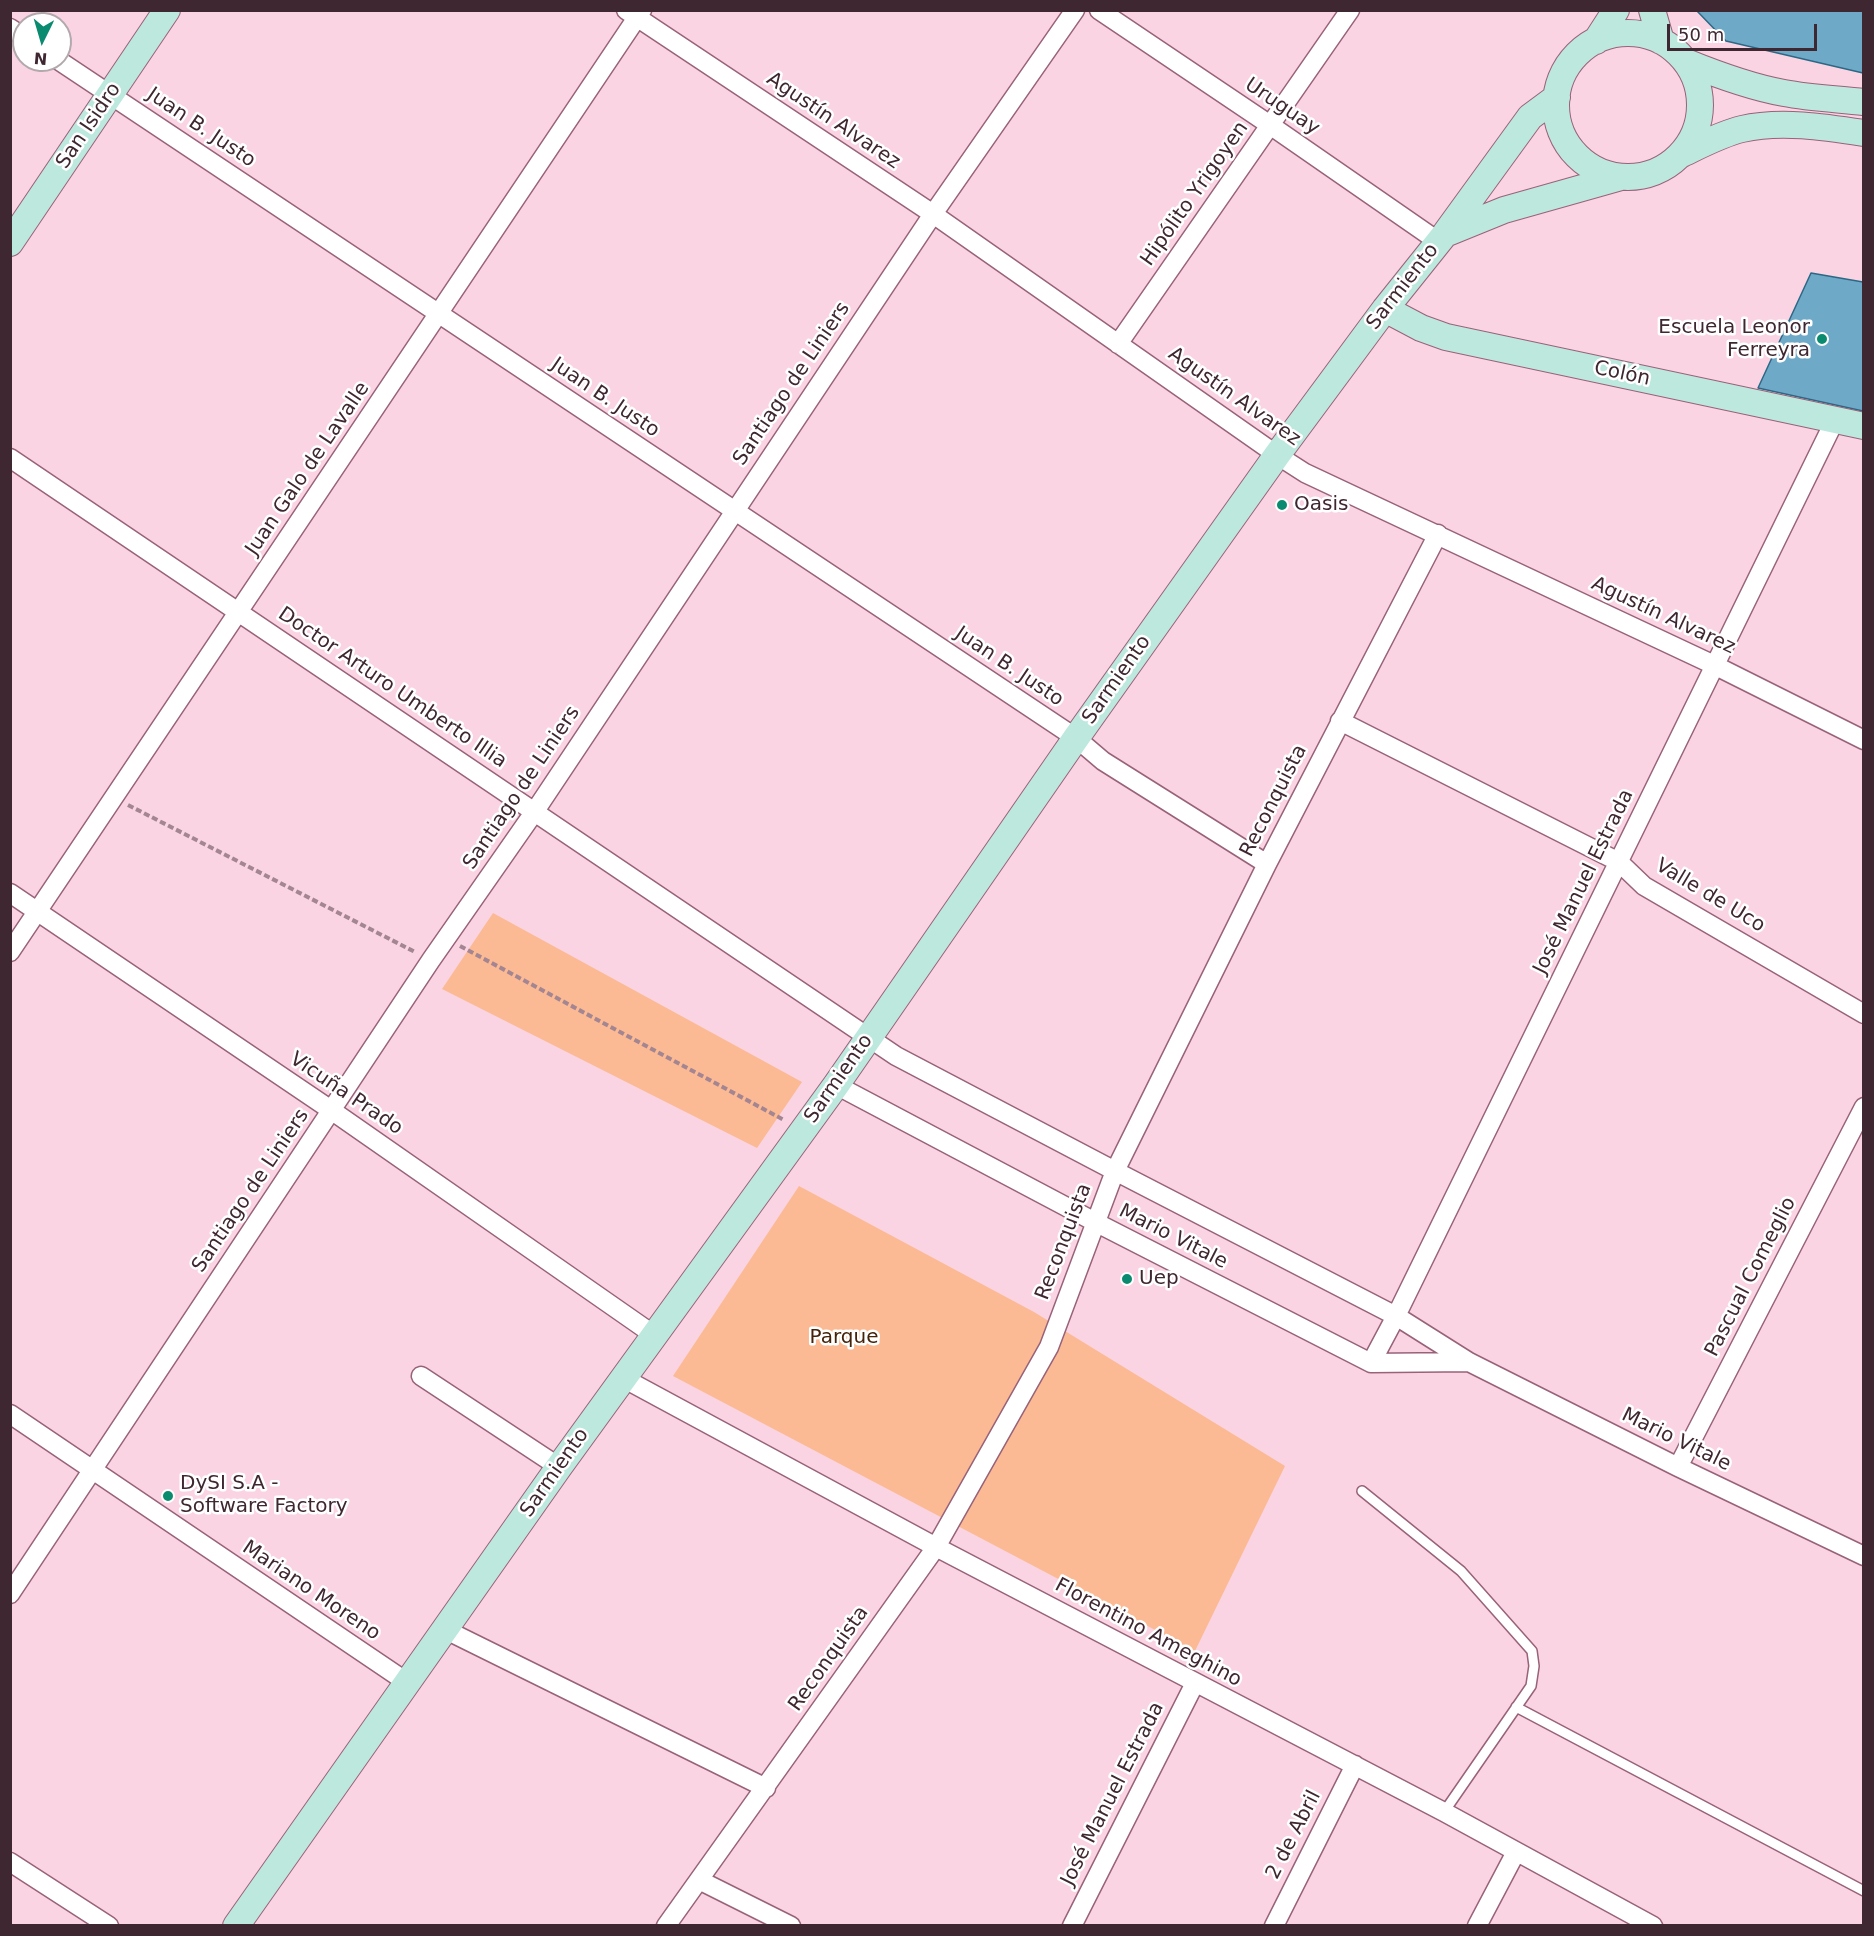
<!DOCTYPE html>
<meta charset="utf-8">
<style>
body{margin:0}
#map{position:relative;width:1874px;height:1936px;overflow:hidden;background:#fad4e3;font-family:"DejaVu Sans",sans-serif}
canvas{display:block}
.frame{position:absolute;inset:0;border:12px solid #3e2731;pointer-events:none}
.north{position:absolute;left:12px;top:12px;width:60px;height:60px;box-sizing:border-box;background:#fff;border:2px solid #b2a9ad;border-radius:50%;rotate:185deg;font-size:16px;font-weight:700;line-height:24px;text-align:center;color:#3e2731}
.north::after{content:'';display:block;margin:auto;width:21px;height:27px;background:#0a8b70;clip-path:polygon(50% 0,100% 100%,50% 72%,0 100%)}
.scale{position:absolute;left:1667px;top:24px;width:150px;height:27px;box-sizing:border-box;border:3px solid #3e2731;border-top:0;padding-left:8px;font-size:18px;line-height:21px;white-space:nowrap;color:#3e2731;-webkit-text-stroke:4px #fff;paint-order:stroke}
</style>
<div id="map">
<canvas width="1874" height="1936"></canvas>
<div class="frame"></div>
<div class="north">N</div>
<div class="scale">50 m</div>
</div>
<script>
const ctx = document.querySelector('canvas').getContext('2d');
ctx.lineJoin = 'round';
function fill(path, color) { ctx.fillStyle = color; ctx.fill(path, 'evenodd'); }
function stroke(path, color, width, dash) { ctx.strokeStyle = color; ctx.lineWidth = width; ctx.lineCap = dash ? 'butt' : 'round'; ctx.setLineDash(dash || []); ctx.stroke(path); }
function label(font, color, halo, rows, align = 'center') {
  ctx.font = font + ' "DejaVu Sans",sans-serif'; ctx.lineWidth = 5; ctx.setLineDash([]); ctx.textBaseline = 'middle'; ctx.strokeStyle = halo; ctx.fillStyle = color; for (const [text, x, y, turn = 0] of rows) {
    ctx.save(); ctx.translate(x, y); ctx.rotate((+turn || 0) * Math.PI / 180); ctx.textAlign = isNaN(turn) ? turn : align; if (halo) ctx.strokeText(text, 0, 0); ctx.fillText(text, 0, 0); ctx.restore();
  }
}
fill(new Path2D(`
 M493 913 802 1082 757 1148 442 989Z
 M799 1186 1034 1312 1285 1466 1195 1651 673 1376Z`), '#fbba93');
const building = new Path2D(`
 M1696 10H1863V73L1726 41Z
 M1811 273 1863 282V411L1758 388Z`);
fill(building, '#6ea9c8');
stroke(building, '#2c6885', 1.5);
const lane = new Path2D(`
 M1362 1491 1461 1571 1532 1651 1534 1666 1531 1686 1444 1812
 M1516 1707 1864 1891`);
const street = new Path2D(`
 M626 10 933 214 1277 455 1305 473 1714 665 1864 740
 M1099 10 1270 125 1439 242
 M10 28 24 37
 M58 60 1076 738 1103 761 1267 864
 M1118 344 1350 10
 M10 458 896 1056 1115 1171 1396 1316 1469 1362 1678 1467 1864 1556
 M1340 721 1619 862 1644 886 1864 1014
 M10 893 331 1110 654 1335
 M10 952 642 10
 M836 1085 1095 1222 1371 1363 1469 1362
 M1371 1363 1396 1316 1835 420
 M421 1376 559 1467
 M623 1378 936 1547 1444 1812 1653 1926
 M10 1414 408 1683
 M1678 1467 1864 1107
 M10 1594 431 960 535 811 933 214 1075 10
 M446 1630 766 1788
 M10 1862 109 1926
 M699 1880 791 1926
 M666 1926 936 1547 1049 1347 1115 1171 1267 864 1438 534
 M1072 1926 1195 1683
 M1274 1926 1355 1765
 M1477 1926 1516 1852`);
const secondary = new Path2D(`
 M1652 10 1661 41
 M1556 105a72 72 0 1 1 144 0a72 72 0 1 1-144 0Z
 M1596 41 1616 10
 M1686 62C1718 75 1750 87 1784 93 1810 98 1837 99 1864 102
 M1682 154C1701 145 1721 134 1742 129 1780 120 1825 127 1864 133
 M1445 234 1504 210 1621 177
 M10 243 167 10
 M1385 309 1421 328 1446 337 1864 426
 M236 1926 559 1467 836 1085 1076 738 1277 455 1385 309 1445 234 1530 117 1557 97`);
stroke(lane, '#986279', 12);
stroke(street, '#986279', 21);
stroke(secondary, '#986279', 28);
stroke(new Path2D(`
 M128 805 415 952
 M460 946 784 1120`), '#a48592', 4, [6, 3]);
stroke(lane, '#fff', 9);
stroke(street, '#fff', 18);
stroke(secondary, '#bde8de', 26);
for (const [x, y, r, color] of [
 [1822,339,6,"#0a8b70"],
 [1282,505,6,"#0a8b70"],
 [1127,1279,6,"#0a8b70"],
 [168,1496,6,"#0a8b70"]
]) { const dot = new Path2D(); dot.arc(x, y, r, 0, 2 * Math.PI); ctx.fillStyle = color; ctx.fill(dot); stroke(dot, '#fff', 2); }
label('20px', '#3e2731', '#fff', [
 ["Uruguay",1282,107,34],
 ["Agustín Alvarez",833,121,34],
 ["San Isidro",89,126,-56],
 ["Juan B. Justo",201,128,34],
 ["Hipólito Yrigoyen",1195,194,-55],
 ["Sarmiento",1403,287,-52],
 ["Colón",1622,374,12],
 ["Santiago de Liniers",792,384,-56],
 ["Agustín Alvarez",1234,397,35],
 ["Juan B. Justo",605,398,34],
 ["Juan Galo de Lavalle",308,469,-56],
 ["Agustín Alvarez",1663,616,25],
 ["Juan B. Justo",1009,667,34],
 ["Sarmiento",1117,680,-55],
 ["Doctor Arturo Umberto Illia",392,688,34],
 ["Santiago de Liniers",522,788,-56],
 ["Reconquista",1274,801,-63],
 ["José Manuel Estrada",1584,882,-64],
 ["Valle de Uco",1710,896,31],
 ["Sarmiento",839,1079,-55],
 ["Vicuña Prado",346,1094,34],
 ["Santiago de Liniers",251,1191,-56],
 ["Mario Vitale",1173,1237,27],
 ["Reconquista",1064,1242,-69],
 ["Pascual Comeglio",1751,1277,-63],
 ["Mario Vitale",1676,1440,26],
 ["Sarmiento",555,1473,-55],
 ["Mariano Moreno",311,1591,34],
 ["Florentino Ameghino",1148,1633,28],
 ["Reconquista",829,1659,-55],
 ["José Manuel Estrada",1113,1794,-63],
 ["2 de Abril",1294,1835,-63]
]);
label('20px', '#3e2731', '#fff', [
 ["Escuela Leonor",1810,328,"right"],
 ["Ferreyra",1810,351,"right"],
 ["Oasis",1294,505],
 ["Uep",1139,1279],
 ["DySI S.A -",180,1484],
 ["Software Factory",180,1507]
], 'left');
label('20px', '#452209', '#fff', [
 ["Parque",844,1338]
]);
</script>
